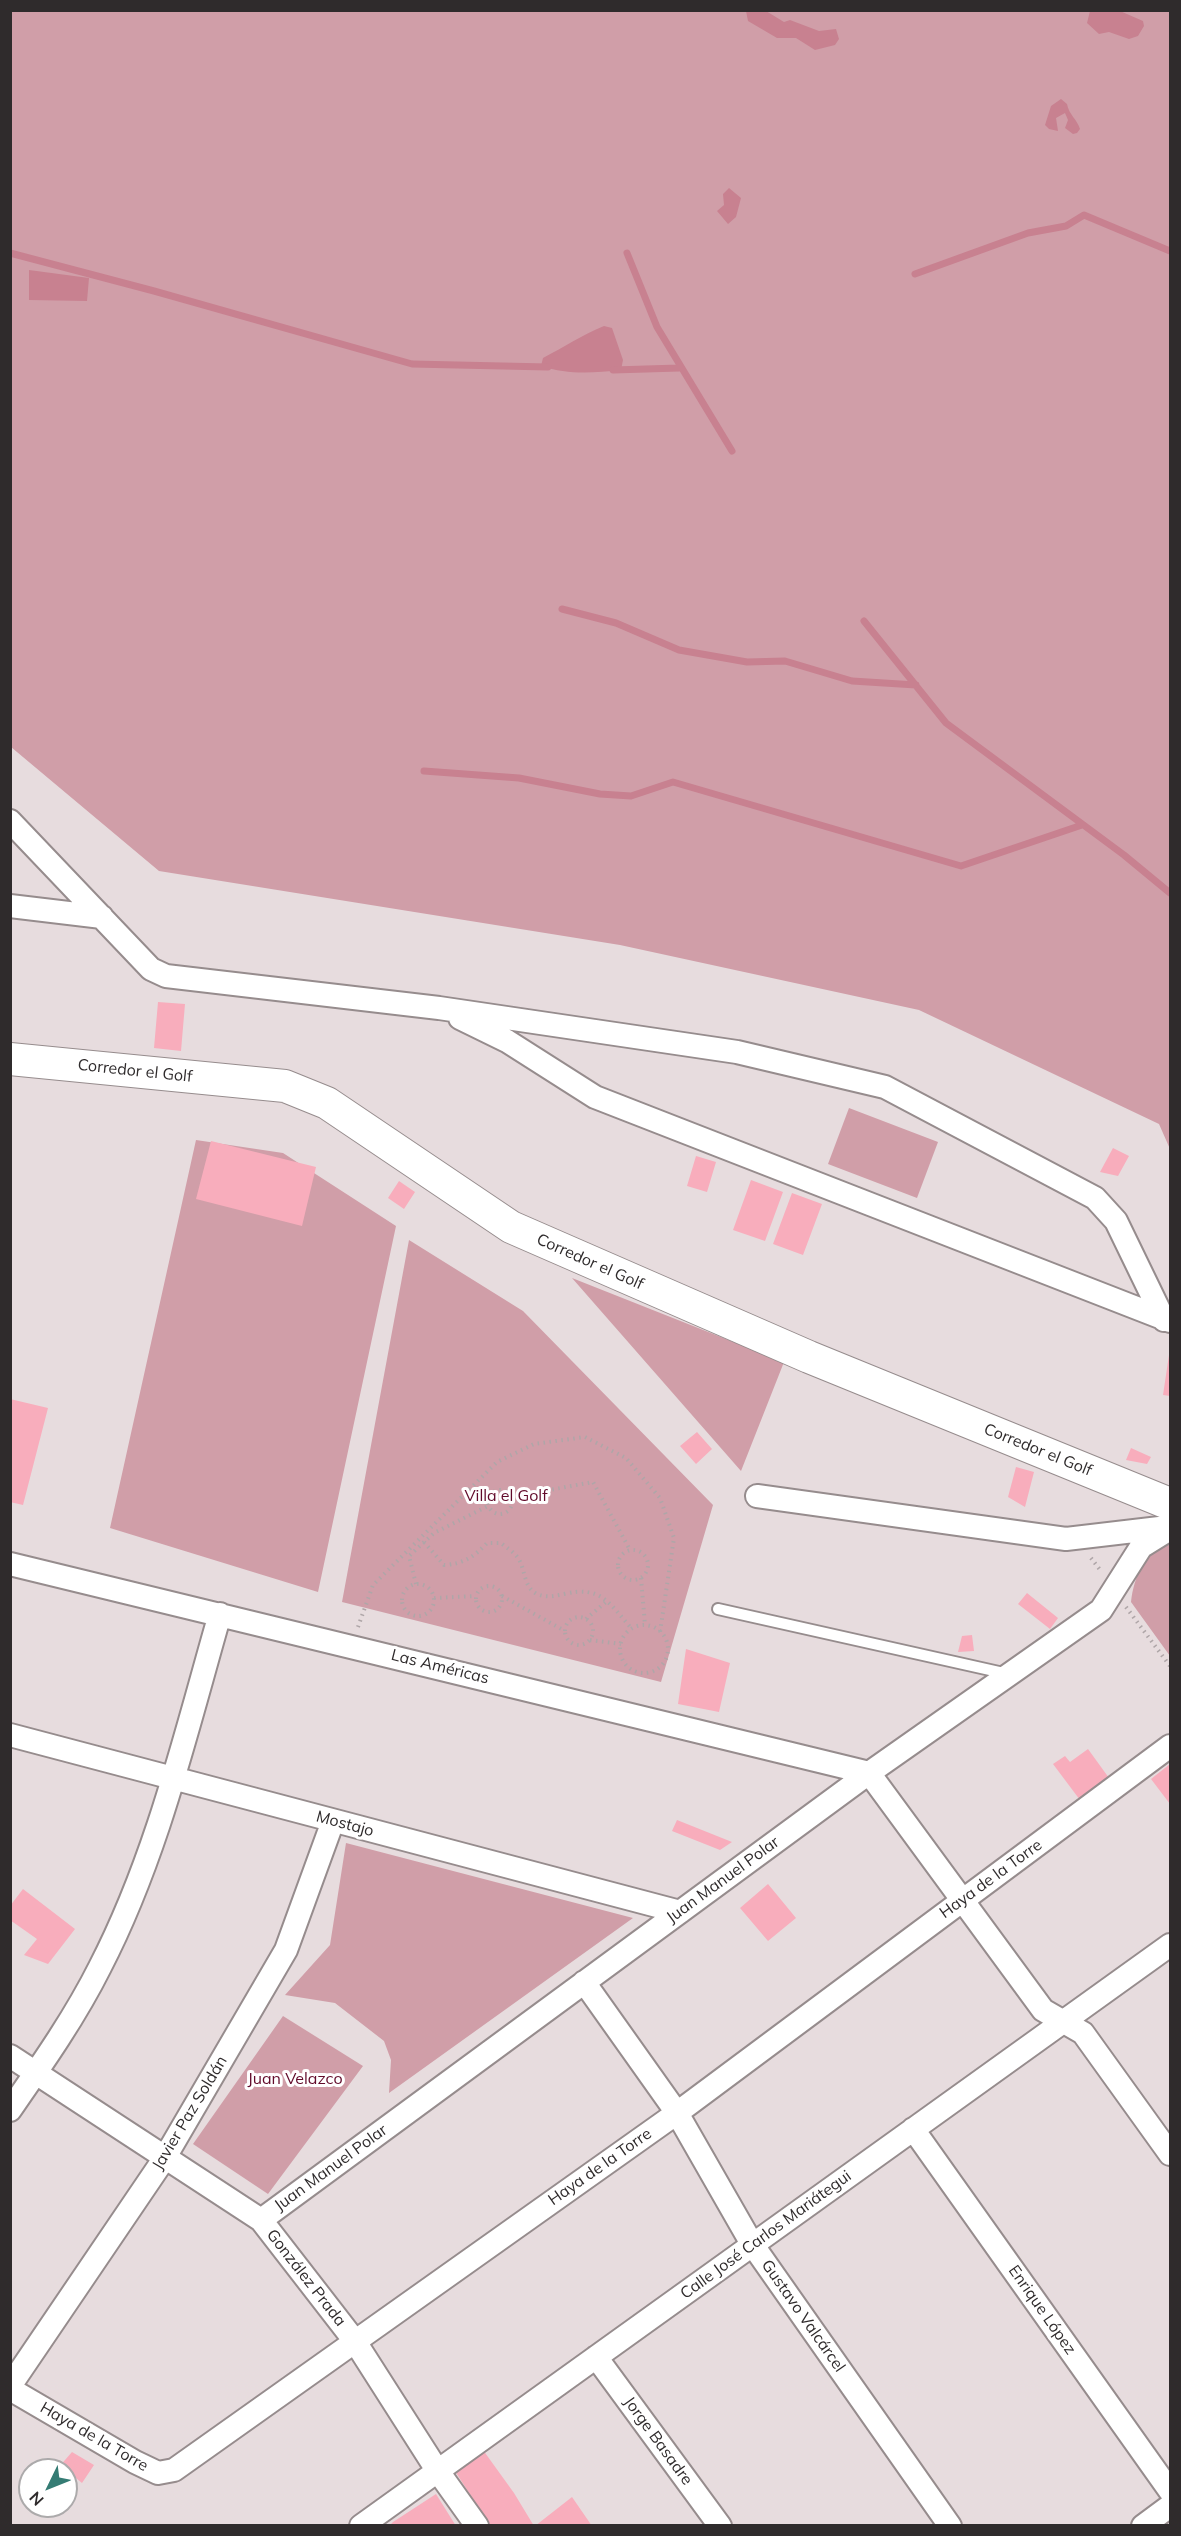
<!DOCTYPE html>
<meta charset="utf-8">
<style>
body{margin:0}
#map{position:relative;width:1181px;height:2536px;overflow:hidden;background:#e7dcde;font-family:Mulish,sans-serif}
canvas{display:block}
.frame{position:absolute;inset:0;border:12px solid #2f2b2c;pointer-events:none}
.north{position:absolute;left:18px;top:2458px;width:60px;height:60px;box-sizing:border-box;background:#fff;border:2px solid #acaaab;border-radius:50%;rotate:227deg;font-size:16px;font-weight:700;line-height:24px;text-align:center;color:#2f2b2c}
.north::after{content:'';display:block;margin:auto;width:21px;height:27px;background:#357c74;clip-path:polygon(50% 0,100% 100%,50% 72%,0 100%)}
</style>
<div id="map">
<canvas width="1181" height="2536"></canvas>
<div class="frame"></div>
<div class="north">N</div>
</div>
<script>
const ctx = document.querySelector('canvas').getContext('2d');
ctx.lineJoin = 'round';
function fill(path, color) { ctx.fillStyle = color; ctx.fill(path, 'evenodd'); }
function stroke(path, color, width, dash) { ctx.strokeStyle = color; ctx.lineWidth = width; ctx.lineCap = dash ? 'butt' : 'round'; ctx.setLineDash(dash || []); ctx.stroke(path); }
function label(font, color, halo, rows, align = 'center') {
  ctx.font = font + ' Mulish,sans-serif'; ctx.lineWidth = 6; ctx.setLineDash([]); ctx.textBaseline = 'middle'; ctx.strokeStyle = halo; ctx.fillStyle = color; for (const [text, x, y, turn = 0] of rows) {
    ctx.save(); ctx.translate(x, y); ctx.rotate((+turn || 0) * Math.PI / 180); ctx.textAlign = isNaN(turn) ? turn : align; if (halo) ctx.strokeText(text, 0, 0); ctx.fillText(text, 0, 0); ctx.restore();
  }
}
fill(new Path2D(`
 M10 11H1170V1149L1159 1124 919 1010 620 945 159 871 11 747Z
 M849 1108 938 1142 917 1198 828 1164Z
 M196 1140 283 1153 396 1226 318 1592 110 1528Z
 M409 1240 523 1311 713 1505 661 1682 342 1602Z
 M572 1278 784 1362 741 1471Z
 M1170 1541V1656L1131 1602C1134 1576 1145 1552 1170 1541Z
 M346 1843 633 1918 389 2093 391 2060 384 2041 335 2003 285 1995 330 1945Z
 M283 2016 363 2066 268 2194 193 2144Z`), '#d09ea8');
fill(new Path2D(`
 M746 11H766L784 22 790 20 819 31 836 29 839 39 835 45 815 50 796 38H777L748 21Z
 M1090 11H1120L1143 21 1144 26 1138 36 1129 39 1109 32 1099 34 1087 23Z
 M1061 99 1067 104C1069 115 1077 119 1080 129L1077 133 1073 134 1065 128 1068 120 1065 113 1056 118 1058 131 1049 129 1045 125 1051 106Z
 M729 188 741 198 736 217 728 224 717 211 724 205 723 194Z
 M29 270 89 278 87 301 29 300Z
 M604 326 612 328 623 360 621 370C593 373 568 375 541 366L543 358C564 347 582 335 604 326Z`), '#c88190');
stroke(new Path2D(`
 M10 253 154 291 412 364 548 367
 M627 253 657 327 732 451
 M915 274 1028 233 1066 226 1084 215 1170 251
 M613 370 679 368
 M562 609 616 623 679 650 747 662 785 661 852 681 916 685
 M864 621 946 723 1124 855 1170 893
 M424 771 519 778 600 794 631 796 673 782 961 866 1082 825`), '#c88190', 7);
fill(new Path2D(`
 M158 1002 185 1004 181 1051 154 1048Z
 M211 1141 316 1167 302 1226 196 1199Z
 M1113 1148 1129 1156 1118 1176 1100 1172Z
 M696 1156 716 1162 707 1192 687 1186Z
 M751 1180 783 1192 765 1241 733 1230Z
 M399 1181 415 1192 404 1209 388 1198Z
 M792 1193 822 1204 803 1255 773 1244Z
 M1169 1355H1170V1396L1163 1395Z
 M10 1399 48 1408 23 1505 10 1502Z
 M697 1432 712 1449 696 1464 680 1446Z
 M1131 1448 1151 1457 1147 1464 1126 1460Z
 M1016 1467 1034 1472 1025 1507 1008 1497Z
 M1027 1593 1058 1618 1050 1629 1018 1604Z
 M972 1635 974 1651 958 1652 962 1636Z
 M686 1649 730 1663 719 1712 678 1704Z
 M1088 1749 1109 1778 1080 1800 1053 1764 1065 1756 1070 1762Z
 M1170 1764V1804L1151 1779Z
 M677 1820 732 1842 720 1850 672 1831Z
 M768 1884 796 1918 768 1941 740 1908Z
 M23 1889 75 1929 48 1964 24 1955 37 1939 10 1920V1906Z
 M483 2450 514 2493 534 2526H490L455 2471Z
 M72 2452 94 2465 82 2483 66 2470 58 2468Z
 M436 2494 456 2526H389L393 2522Z
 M572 2497 592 2526H535Z`), '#f8adbc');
const lane = new Path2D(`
 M718 1609 1008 1674`);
const street = new Path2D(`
 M10 821 151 969 166 976 439 1008 737 1052 885 1087 1095 1198 1116 1221 1164 1320
 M10 906 102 917
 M460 1018 507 1041 595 1097 1170 1321
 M757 1496 1066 1539 1168 1527
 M10 1564 869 1773
 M10 1735 680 1912
 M869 1773 1043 2010 1083 2033 1170 2154
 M584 1982 677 2113 752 2244 950 2526
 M10 2056 261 2220 354 2340 437 2470 477 2526
 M10 2110C42 2064 75 2017 100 1967 157 1857 186 1732 220 1614
 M913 2129 1170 2491
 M261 2220 869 1773 1101 1610 1141 1547 1170 1529
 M596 2357 720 2526
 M10 2386 164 2159 286 1950 333 1821
 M10 2389 135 2462 158 2473 174 2470 677 2113 1170 1746
 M361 2526 1170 1945
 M1143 2526 1170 2506`);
const secondary = new Path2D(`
 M10 1059 285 1086 327 1103 511 1227 809 1357 1170 1504`);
stroke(lane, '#968c8d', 14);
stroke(street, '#968c8d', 26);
stroke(secondary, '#968c8d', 34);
stroke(new Path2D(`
 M488 1502a12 12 0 1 1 24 0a12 12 0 1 1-24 0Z
 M511 1497 593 1482 630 1550
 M424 1542 444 1565C463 1564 474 1557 487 1543H501C507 1548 514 1552 518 1558 526 1570 523 1587 537 1594 546 1598 555 1596 564 1594 601 1585 609 1603 632 1629
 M618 1565a15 15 0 1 1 30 0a15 15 0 1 1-30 0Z
 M1091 1558 1101 1571
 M641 1578 645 1625
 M416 1584 409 1556 434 1533 488 1506
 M402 1600a16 16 0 1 1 32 0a16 16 0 1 1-32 0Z
 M476 1599a13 13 0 1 1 26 0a13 13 0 1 1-26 0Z
 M502 1596 565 1631
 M434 1598 476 1596
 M1126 1607 1170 1666
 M565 1631a14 14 0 1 1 28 0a14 14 0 1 1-28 0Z
 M586 1619 607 1601
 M620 1649a24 24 0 1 1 48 0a24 24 0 1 1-48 0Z
 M358 1627 373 1585 497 1462 534 1444 585 1437 626 1458 660 1498 674 1538 660 1632
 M590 1640 621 1644`), '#afa6a8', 4, [1.5, 4.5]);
stroke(lane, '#fff', 10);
stroke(street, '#fff', 22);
stroke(secondary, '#fff', 32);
label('16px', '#2f2b2c', '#fff', [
 ["Corredor el Golf",135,1071,6],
 ["Corredor el Golf",590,1262,24],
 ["Corredor el Golf",1038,1450,22],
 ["Las Américas",440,1667,14],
 ["Mostajo",345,1824,15],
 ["Haya de la Torre",991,1879,-36],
 ["Juan Manuel Polar",723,1880,-36],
 ["Javier Paz Soldán",190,2113,-59],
 ["Haya de la Torre",600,2167,-35],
 ["Juan Manuel Polar",331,2168,-36],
 ["Calle José Carlos Mariátegui",766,2235,-36],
 ["González Prada",306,2278,52],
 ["Enrique López",1042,2310,55],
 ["Gustavo Valcárcel",803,2316,55],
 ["Haya de la Torre",94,2437,30],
 ["Jorge Basadre",658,2441,54]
]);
label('16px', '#610a2a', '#fff', [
 ["Villa el Golf",506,1496],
 ["Juan Velazco",295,2079]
]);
</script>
